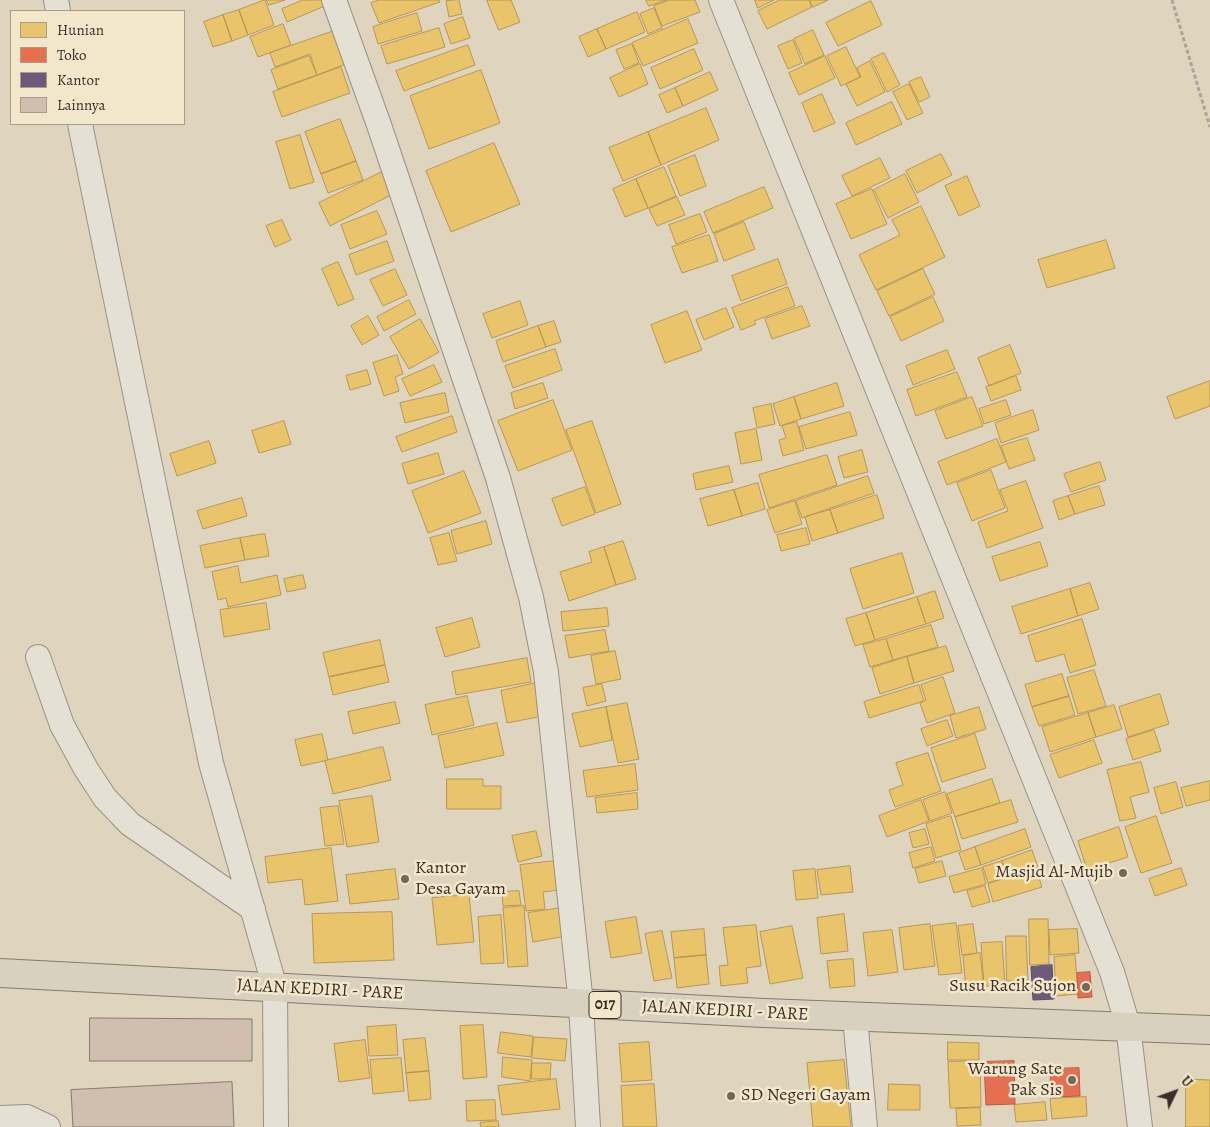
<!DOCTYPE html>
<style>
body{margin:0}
#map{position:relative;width:1210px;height:1127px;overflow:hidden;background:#dfd4bd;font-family:Alegreya,serif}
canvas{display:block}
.legend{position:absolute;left:10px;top:10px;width:175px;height:115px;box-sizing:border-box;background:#f3e7cb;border:1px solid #a99d8a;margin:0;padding:6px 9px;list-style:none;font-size:15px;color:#3b2e28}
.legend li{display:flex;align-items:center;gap:10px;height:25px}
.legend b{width:25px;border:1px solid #a99d8a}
.north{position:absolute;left:1150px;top:1067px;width:50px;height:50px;-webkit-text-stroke:4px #f3e7cb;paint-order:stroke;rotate:48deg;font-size:14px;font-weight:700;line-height:20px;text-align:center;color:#3b2e28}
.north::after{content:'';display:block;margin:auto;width:18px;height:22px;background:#3b2e28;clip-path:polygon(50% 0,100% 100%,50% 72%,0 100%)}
</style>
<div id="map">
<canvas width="1210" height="1127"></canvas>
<ul class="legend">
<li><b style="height:14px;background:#e9c46a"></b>Hunian</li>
<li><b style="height:14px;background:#e76f51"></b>Toko</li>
<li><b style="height:14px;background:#6d597a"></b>Kantor</li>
<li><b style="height:14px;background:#d0bfaf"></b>Lainnya</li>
</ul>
<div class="north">U</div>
</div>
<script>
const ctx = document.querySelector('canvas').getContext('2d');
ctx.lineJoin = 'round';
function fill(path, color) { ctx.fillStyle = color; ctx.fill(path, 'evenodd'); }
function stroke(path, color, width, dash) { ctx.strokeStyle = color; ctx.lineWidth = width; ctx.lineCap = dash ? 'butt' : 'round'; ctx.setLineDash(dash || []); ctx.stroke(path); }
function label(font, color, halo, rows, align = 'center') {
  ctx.font = font + ' Alegreya,serif'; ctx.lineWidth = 5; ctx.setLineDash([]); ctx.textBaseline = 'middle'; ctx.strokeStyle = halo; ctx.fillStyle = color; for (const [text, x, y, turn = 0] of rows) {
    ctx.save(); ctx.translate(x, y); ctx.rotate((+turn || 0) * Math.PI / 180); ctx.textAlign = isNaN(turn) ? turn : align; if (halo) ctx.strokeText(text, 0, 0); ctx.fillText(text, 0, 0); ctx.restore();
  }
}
const homes = new Path2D(`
 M265 0 274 25 248 35 239 10Z
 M267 0H285L269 5Z
 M303 0H325L327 5 287 22 282 9Z
 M379 0H439L440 2 379 23 371 3Z
 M459 0 462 14 449 17 446 1Z
 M487 0H511L520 22 499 30Z
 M646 0H666L649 6Z
 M670 0H695L700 12 662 26 654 6Z
 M755 0H774L758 8Z
 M780 0H809L812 7 767 29 758 11Z
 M810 0H828L813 7Z
 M871 1 882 25 838 46 826 23Z
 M654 8 662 28 648 34 640 14Z
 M239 10 248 35 232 41 223 15Z
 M637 12 645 32 606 49 597 29Z
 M417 13 422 31 378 44 373 27Z
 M223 15 232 41 213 47 204 22Z
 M463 17 470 38 451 44 444 24Z
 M688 19 698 43 643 66 632 43Z
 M283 24 291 45 258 57 250 37Z
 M439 28 445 47 387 64 381 46Z
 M597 29 606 49 588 57 579 37Z
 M337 30 349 63 317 75 310 54 275 67 270 53Z
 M813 30 824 55 805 64 794 39Z
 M793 40 802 63 788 69 778 46Z
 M632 44 639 63 624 69 616 50Z
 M468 45 475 65 404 91 396 71Z
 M846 47 860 77 841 86 827 56Z
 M694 49 703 70 660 89 651 68Z
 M884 53 900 85 887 92 871 59Z
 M309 56 317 75 278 89 271 70Z
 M825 56 835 78 799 95 789 73Z
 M870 61 885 92 857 106 846 84 861 77 857 68Z
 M640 64 648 84 619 97 610 78Z
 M341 67 350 93 282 117 273 92Z
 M481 70 500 123 429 149 410 96Z
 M710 72 718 90 683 106 675 88Z
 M921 77 930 97 919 102 909 82Z
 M909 84 923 113 907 120 893 92Z
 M675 88 683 106 667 113 659 95Z
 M822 94 835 123 814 132 802 103Z
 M892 102 902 124 856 145 846 123Z
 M706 108 719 140 661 165 648 132Z
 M340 119 356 161 321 174 305 132Z
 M648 132 661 165 623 181 609 148Z
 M300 135 314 182 290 189 276 142Z
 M494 143 520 204 451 232 426 171Z
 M941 154 952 175 917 193 906 171Z
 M695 155 706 186 680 196 668 166Z
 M880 158 890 178 852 196 842 176Z
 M356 161 363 180 328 193 321 174Z
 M664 167 676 196 648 208 636 179Z
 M382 172 393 194 330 226 319 203Z
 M905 174 919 202 888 218 874 190Z
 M967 176 980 206 959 216 945 186Z
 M636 179 648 208 625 217 613 189Z
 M764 187 773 208 713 233 704 212Z
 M872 189 887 224 851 239 836 204Z
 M677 197 685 215 657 226 649 209Z
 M921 206 945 257 876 290 859 255 900 235 892 220Z
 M377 211 387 234 350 249 341 225Z
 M700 214 707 232 676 244 669 225Z
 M282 220 291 240 275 247 266 226Z
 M744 222 755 249 724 261 714 234Z
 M709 235 718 261 682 273 672 247Z
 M1106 240 1115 268 1047 288 1038 260Z
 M387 241 394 261 356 275 349 255Z
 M778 259 787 284 741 301 732 276Z
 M338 262 354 299 338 306 322 269Z
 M395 269 407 295 383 306 370 280Z
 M923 269 935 294 889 316 877 291Z
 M788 287 795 306 754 321 756 324 741 330 732 308Z
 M933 297 944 321 901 341 890 317Z
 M409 300 416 314 384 331 377 317Z
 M520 301 528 325 492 338 483 314Z
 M802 306 810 326 772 339 765 319Z
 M726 308 734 327 704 340 696 320Z
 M687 311 702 350 665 363 651 325Z
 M368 316 379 335 362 345 351 326Z
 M420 319 439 352 409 369 390 337Z
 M554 321 561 342 546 347 538 326Z
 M538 326 546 347 503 362 496 341Z
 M1010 345 1021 373 989 386 978 358Z
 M555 349 562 370 513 388 505 366Z
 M947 350 955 369 913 385 906 366Z
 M397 355 403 374 395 377 399 391 384 396 373 363Z
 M434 365 442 382 410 396 402 379Z
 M367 370 371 384 350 390 346 376Z
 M957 372 967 397 916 416 907 390Z
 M1016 376 1021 390 991 401 986 387Z
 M1210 381V406L1175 419 1167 397Z
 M543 383 548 398 515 409 511 393Z
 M837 383 844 406 801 419 794 397Z
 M445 393 449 412 405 423 400 403Z
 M794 397 801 419 780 426 773 404Z
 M972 397 983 426 946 439 935 411Z
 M553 400 572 450 518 471 498 421Z
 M1006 400 1011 415 984 424 979 409Z
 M771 404 775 424 757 428 753 408Z
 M1033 410 1039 430 1001 443 995 423Z
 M850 412 857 435 806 449 799 427Z
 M452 416 457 432 402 452 396 437Z
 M284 421 291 444 259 453 252 431Z
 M592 421 621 504 596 513 566 430Z
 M797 422 804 450 783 456 779 440 786 438 782 426Z
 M756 429 762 460 741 464 735 433Z
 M1027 438 1035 460 1009 469 1001 446Z
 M997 439 1006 462 947 485 938 462Z
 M209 441 216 463 177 476 170 454Z
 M862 450 868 472 844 478 838 457Z
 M438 453 444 474 408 484 402 464Z
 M827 455 837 485 769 508 759 475Z
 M1100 462 1106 480 1071 492 1064 474Z
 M729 466 733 482 696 490 693 474Z
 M991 470 1005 508 972 521 957 483Z
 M464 471 481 513 428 533 412 491Z
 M868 476 874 493 802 518 796 501Z
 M1026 481 1043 528 987 548 978 522 1008 511 1000 490Z
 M758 483 765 509 742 516 734 490Z
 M1099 486 1105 505 1075 514 1068 496Z
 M585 487 595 514 562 526 552 499Z
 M734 490 742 516 708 526 700 499Z
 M877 495 884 518 838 533 830 510Z
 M1068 496 1075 514 1059 520 1053 501Z
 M242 498 247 516 203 529 197 511Z
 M795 501 802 524 775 533 767 510Z
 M830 510 838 533 812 541 805 517Z
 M486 521 492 544 457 554 451 531Z
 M806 528 810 544 781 551 777 535Z
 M449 533 457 561 438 565 430 538Z
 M265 534 269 556 245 560 240 538Z
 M240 538 245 560 205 568 200 546Z
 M623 541 636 579 616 585 604 547Z
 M1040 542 1048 566 1000 581 992 557Z
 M604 547 616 585 569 601 560 572 592 562 589 552Z
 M902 553 914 593 863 609 850 569Z
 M238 566 241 583 277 575 281 595 228 607 226 598 218 600 212 572Z
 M303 575 306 588 287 592 284 579Z
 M1090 583 1099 609 1078 616 1070 589Z
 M1070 589 1078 616 1021 634 1012 607Z
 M935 591 944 618 926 624 917 597Z
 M917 597 926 624 875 640 866 613Z
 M266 603 270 629 224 637 220 610Z
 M607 608 609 626 563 631 561 612Z
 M866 613 875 640 855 646 846 619Z
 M472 618 480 647 445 657 436 628Z
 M1082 619 1096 665 1070 673 1064 654 1036 662 1028 636Z
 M931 625 938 647 893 660 886 639Z
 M605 630 609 651 569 658 565 636Z
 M886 639 893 660 870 667 863 645Z
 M380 640 385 665 329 677 323 653Z
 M946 646 954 671 914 683 907 657Z
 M615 651 621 679 596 684 591 656Z
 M907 657 914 683 880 694 872 668Z
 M527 658 531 682 456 695 452 672Z
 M385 665 389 682 333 695 329 677Z
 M1094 670 1106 706 1078 714 1067 678Z
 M1062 674 1069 696 1032 707 1025 685Z
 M943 677 955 713 927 723 920 703 926 700 921 685Z
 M536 683 543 716 507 723 501 691Z
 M602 684 606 701 587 706 583 688Z
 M919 685 924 701 869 718 864 702Z
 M1160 694 1169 724 1128 737 1119 707Z
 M467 696 474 725 432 735 425 705Z
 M1069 696 1075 715 1039 726 1032 707Z
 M395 702 400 723 353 734 348 712Z
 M627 703 639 759 618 763 606 707Z
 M1114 705 1122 729 1096 737 1088 713Z
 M606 707 612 740 580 747 572 714Z
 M979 707 986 729 956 738 950 716Z
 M1088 713 1096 737 1050 752 1042 727Z
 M947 720 953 736 927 746 921 729Z
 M497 723 504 755 445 768 438 736Z
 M1154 730 1161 751 1133 760 1126 739Z
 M322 734 328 760 301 766 295 740Z
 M975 734 986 768 942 782 931 748Z
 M1094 740 1102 763 1059 778 1050 755Z
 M383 747 391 780 333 794 325 761Z
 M928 753 941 791 895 807 889 790 903 785 896 763Z
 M1141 762 1149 792 1130 797 1136 818 1120 821 1107 770Z
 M635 764 638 790 587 797 583 771Z
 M447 779H483V786H501V809H447Z
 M992 779 1000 803 955 817 947 794Z
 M1210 781V800L1186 806 1181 788Z
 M1176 782 1183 807 1161 814 1154 788Z
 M945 792 952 813 930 821 923 800Z
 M637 793 638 809 597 813 595 798Z
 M372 796 379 842 347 847 339 801Z
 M921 800 929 821 887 837 879 816Z
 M1011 800 1018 822 962 839 955 817Z
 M338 806 344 844 325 846 320 808Z
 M951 816 961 850 936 858 926 824Z
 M1156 816 1172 863 1141 873 1125 827Z
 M1119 827 1128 857 1087 870 1078 841Z
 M925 829 929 844 913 848 909 833Z
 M1025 829 1031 847 981 865 975 847Z
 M536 831 542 856 518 862 512 836Z
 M931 847 935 861 913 868 909 853Z
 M975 847 981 865 965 870 959 853Z
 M331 848 338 901 305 905 302 879 268 883 265 857Z
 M1032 850 1038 867 1007 877 1002 861Z
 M563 860 566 889 543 892 545 909 526 911 520 865Z
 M942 861 946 876 919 883 915 869Z
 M1002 861 1007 877 988 883 983 867Z
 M850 866 853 892 821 895 817 870Z
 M982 868 986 884 954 893 949 877Z
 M1181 868 1187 885 1155 896 1149 879Z
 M395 869 399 899 350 904 346 875Z
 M815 869 818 898 796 900 793 871Z
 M1036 869 1042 887 993 902 988 884Z
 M985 886 990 902 972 907 967 891Z
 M519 891 521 905 503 906 502 892Z
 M469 895 474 942 437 945 432 898Z
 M524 906 528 966 508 967 503 908Z
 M561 908 566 936 533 942 528 913Z
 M392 912 394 960 314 963 312 914Z
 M844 914 848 951 821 954 817 918Z
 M501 915 504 963 481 964 478 917Z
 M636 917 642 953 611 958 605 922Z
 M1029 919H1048L1049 964 1030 965Z
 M956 923 962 973 939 975 932 926Z
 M930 924 935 966 904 970 899 928Z
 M973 924 977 953 962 955 958 926Z
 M756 925 761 966 746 968 748 983 721 986 719 966 728 965 723 928Z
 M792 926 803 978 770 984 760 932Z
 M704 929 706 955 674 958 671 932Z
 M1077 929 1079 953 1050 955 1049 930Z
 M892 930 898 972 868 976 863 933Z
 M662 931 672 978 654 981 645 934Z
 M1006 936H1026L1028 980 1007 981Z
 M1002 942 1005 985 984 986 981 943Z
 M980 953 984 989 966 990 963 956Z
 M706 955 709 984 677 988 674 958Z
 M1075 955 1078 994 1056 996 1054 957Z
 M853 959 855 986 830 988 827 961Z
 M396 1025 398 1055 369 1056 367 1027Z
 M483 1025 487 1077 463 1079 460 1026Z
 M501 1032 533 1036 531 1057 498 1053Z
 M534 1037 567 1039 565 1061 532 1058Z
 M425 1038 429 1071 406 1073 403 1040Z
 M365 1040 370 1078 339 1082 334 1044Z
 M649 1042 652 1080 622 1082 619 1044Z
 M948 1042 979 1043V1060H948Z
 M503 1057 532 1060 530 1081 502 1077Z
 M401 1058 404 1091 373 1094 370 1060Z
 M844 1060 851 1127H813L807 1063Z
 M980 1061 981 1107 950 1108 948 1062Z
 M532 1063H551L550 1079H532Z
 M429 1071 431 1099 409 1101 406 1073Z
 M556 1079 560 1109 502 1115 498 1086Z
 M1186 1079 1210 1080V1127H1186Z
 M654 1084 657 1127H623L621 1086Z
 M889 1084 920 1085V1110H888Z
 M1086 1097 1087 1116 1052 1119 1050 1099Z
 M495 1100 496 1120 467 1121 466 1101Z
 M1045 1102 1047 1120 1016 1122 1014 1105Z
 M980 1108 981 1125 957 1126 956 1109Z
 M498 1121 499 1127H481L480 1123Z`);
fill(homes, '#e9c46a');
stroke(homes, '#b59756', 1);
const shops = new Path2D(`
 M1090 972 1092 997 1078 998 1077 973Z
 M1014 1061 1015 1104 986 1105 984 1062Z
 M1079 1068 1080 1096 1051 1097 1050 1069Z`);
fill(shops, '#e76f51');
stroke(shops, '#b35c45', 1);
const offices = new Path2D(`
 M1052 965 1054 999 1033 1000 1031 967Z`);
fill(offices, '#6d597a');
stroke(offices, '#5e4c61', 1);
const building = new Path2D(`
 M90 1018 252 1019V1061H90Z
 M232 1082 234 1127H73L71 1090Z`);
fill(building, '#d0bfaf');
stroke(building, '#827a6e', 1);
const minor = new Path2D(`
 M56 0 58 11
 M334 0 379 125 498 478 531 597 546 672 581 1004 588 1127
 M721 0 1112 972 1128 1026 1140 1127
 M80 124 211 763 275 988 276 1127
 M38 657 62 725 86 769 105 798 130 824 253 909
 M855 1017 865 1127
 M0 1118 27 1117 48 1127`);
const major = new Path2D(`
 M0 973 764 1013 1210 1030`);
stroke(minor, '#989083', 26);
stroke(major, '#827a6e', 30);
stroke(new Path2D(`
 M1172 0 1210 127`), '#a9a49a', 3, [4, 2.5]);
stroke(minor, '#e5e0d4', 24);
stroke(major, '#d9d1c0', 28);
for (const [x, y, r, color] of [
 [1123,873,5,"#74685c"],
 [405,879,5,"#74685c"],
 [1086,987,5,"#74685c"],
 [1072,1080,5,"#74685c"],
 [731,1096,5,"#74685c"]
]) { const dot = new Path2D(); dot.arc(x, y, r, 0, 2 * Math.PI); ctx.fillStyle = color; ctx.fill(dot); stroke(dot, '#f3e7cb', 2); }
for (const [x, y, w] of [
 [605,1005,32]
]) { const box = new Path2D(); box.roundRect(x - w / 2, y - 13.5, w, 27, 4); ctx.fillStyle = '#f3e7cb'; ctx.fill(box); stroke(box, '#3b2e28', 1); }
label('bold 16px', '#3b2e28', null, [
 ["017",605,1005]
]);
label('18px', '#3b2e28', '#f3e7cb', [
 ["Kantor",415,869,"left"],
 ["Desa Gayam",415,890,"left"],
 ["Masjid Al-Mujib",1113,873],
 ["Susu Racik Sujon",1076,987],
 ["Warung Sate",1062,1070],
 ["Pak Sis",1062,1091],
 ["SD Negeri Gayam",741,1096,"left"]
], 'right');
label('18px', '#3b2e28', '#f3e7cb', [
 ["JALAN KEDIRI - PARE",320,990,3],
 ["JALAN KEDIRI - PARE",725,1011,3]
]);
</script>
